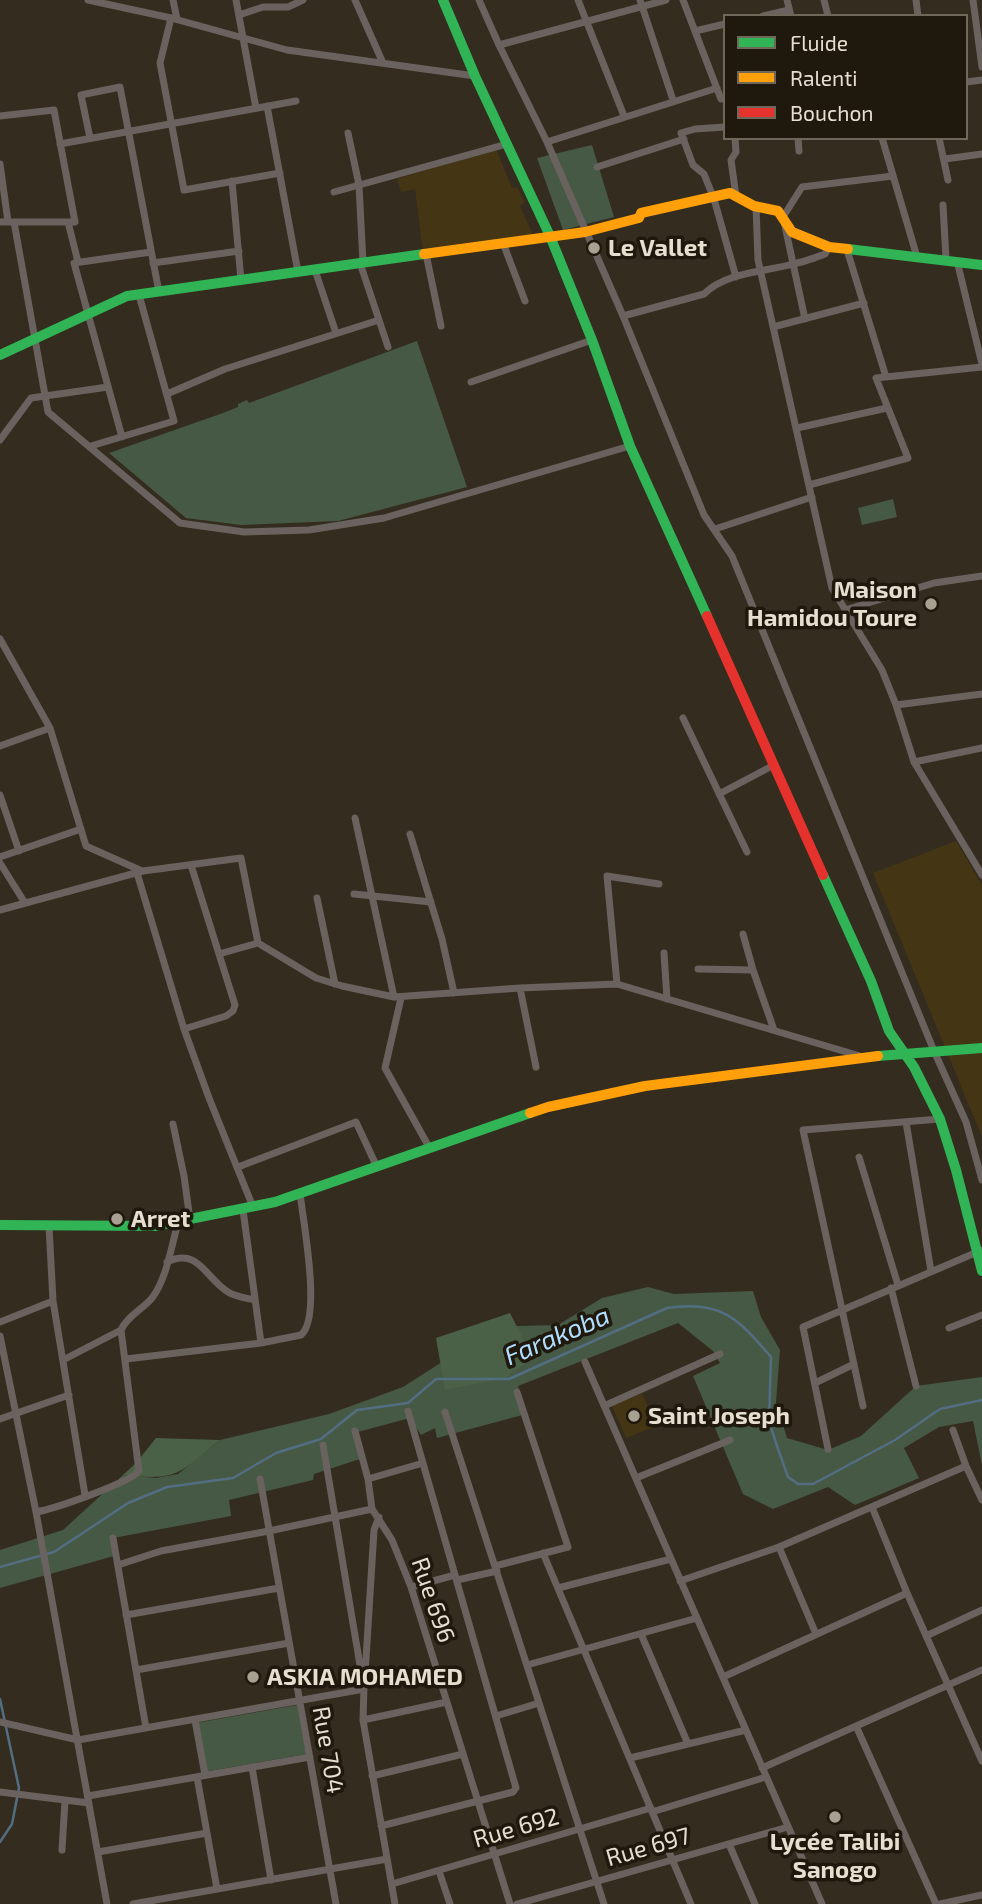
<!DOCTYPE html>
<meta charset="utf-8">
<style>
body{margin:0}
#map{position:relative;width:982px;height:1904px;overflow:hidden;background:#342c1e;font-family:"Exo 2",sans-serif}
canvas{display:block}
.legend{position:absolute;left:723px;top:14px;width:245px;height:126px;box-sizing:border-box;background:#1f180d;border:2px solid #6f675a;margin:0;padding:9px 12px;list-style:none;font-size:21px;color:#e6dece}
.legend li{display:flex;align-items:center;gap:14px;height:35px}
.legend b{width:35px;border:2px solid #6f675a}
</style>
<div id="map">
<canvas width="982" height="1904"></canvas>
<ul class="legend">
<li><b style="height:9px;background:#30b455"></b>Fluide</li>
<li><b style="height:9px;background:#ff9f0a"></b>Ralenti</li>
<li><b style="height:9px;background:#e5322d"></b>Bouchon</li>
</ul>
</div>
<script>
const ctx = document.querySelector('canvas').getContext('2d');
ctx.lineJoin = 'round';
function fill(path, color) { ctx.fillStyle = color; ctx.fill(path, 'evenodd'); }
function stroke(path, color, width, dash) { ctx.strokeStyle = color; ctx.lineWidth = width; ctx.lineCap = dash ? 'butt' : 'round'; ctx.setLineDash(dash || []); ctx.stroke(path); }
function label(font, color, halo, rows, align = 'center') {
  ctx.font = font + ' "Exo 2",sans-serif'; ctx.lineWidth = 7; ctx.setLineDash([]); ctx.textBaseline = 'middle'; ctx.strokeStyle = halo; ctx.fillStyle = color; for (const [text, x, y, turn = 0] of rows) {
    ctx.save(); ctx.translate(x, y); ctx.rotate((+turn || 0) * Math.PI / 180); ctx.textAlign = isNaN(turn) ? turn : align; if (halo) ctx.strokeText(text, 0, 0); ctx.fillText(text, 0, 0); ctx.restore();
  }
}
fill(new Path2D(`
 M496 149 512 188 517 187 525 202 520 206 533 235 423 252 415 189 401 192 397 179Z
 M956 841 982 885V1137L873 873Z
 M642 1393 656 1426 626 1438 612 1406Z`), '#443514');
fill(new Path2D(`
 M592 145 614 217 563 230 537 158Z
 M417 341 467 487 338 521 241 525 186 518 109 453 223 413 238 407V404L247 400 249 403Z
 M893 499 897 517 862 525 858 508Z
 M648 1287 674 1294 753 1291 761 1317 780 1350 776 1402 787 1438 828 1450 861 1436 916 1386 982 1377V1465L973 1421 939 1427 904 1448 919 1478 855 1505 828 1487 773 1509 743 1494 693 1376 720 1363 713 1351 678 1323 518 1386 526 1414 437 1438 435 1428 421 1435 410 1418 354 1433 363 1458 314 1474 313 1480 229 1500 231 1516 113 1538 114 1556 0 1588V1550L63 1530 123 1475 156 1478 178 1474 220 1440 329 1414 403 1387 445 1360 516 1326 558 1325 602 1298Z
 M297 1705 306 1754 204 1772 196 1723Z`), '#465944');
fill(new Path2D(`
 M510 1313 533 1358 505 1378 445 1390 436 1338Z
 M156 1438 220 1440C178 1474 179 1481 123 1475L136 1463Z`), '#4a6148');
stroke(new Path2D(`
 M0 1567 54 1552 128 1503 167 1487 233 1478 276 1453 321 1439 357 1410 408 1403 436 1379H509L667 1308C721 1300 738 1318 771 1357L769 1421 777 1446 788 1477 798 1484H813L895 1440 940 1409 982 1400
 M0 1699 19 1788 12 1824 0 1842`), '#536e83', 2.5);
stroke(new Path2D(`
 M88 0 171 18 287 50 475 76
 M173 0 177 19
 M236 0 256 108
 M355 0 383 63
 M479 0 499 45 547 142 623 316 704 515 732 556 934 1051 966 1122 982 1180
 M578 0 624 116
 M640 0 673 100
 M683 0 721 99H725
 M787 0 791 16
 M824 0 828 16
 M916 0 918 16
 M973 0 982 67
 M239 15 263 7H288L303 0
 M763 16 789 10
 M171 18 160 63 184 190 280 173
 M695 31 725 24
 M499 45 666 0
 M966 82 982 80
 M267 106 298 272
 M0 116 54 110 75 222H0
 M725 127 695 129 681 133 693 165 704 174 714 199 736 277
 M348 133 359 185 363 263
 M90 138 81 95 120 87 159 292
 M735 138 736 152 731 160 736 196
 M798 138 799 151
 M882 138 917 257
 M939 138 948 180
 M547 142 717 88
 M60 144 296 101
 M945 159 982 154
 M0 164 8 222
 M597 167 684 139
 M232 181 241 280
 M334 192 507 144
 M943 205 946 259
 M756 206 758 260 832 588 882 670 896 705 914 762 982 875
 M14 222 48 412 180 523 244 532 309 530 384 518 630 446
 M68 222 78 262
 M503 243 525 301
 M847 250 886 377
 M426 254 441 326
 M957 261 982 364
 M153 263 239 251
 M360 263 388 347
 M315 270 336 333
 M623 316 704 294C726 272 764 272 793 264 804 262 814 258 825 254L829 247
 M805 319 783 217 802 187 893 176
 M773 327 864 303
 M471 382 592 340
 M167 394 225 369 379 320
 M797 428 887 408
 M122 437 74 263 151 252
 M0 440 31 398 108 387
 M91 446 174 421 139 295
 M809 485 908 458 876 378 982 367
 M715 529 812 497
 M845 610 934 583 982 576
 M0 639 50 728 86 846 142 871
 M896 705 982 694
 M683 718 747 852
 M0 746 50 728
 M914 762 982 748
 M719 794 774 765
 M0 795 19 851
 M355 818 394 997
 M410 834 442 939 454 993
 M0 857 81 829
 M0 863 25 903
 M137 873 184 1029 209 1098 253 1207
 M354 894 431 902
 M317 898 335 984
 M0 910 143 871 241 858 258 943 316 978 342 986 394 997 520 988 617 984 860 1056
 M743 934 753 970 774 1030
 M664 953 667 999
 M219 954 258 943
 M698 969 753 970
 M617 984 607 876 659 884
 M520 988 536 1067
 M401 998 385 1068 429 1147
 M184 1029 226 1016 233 1011 235 1005 191 865
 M906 1122 931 1271
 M173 1124 184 1176 190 1220
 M859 1157 898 1285
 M238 1167 356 1122 376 1165
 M243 1210 261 1343
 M49 1226 53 1301 85 1495
 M167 1262C199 1247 205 1278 228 1292 236 1297 247 1298 255 1300
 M891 1288 916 1386
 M0 1322 53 1301
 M949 1328 982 1315
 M0 1336 36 1512 107 1904
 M126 1359 261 1343 301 1335C322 1318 303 1221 300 1193
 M63 1360 121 1330
 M585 1362 822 1904
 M815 1383 854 1364
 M604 1406 720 1354
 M863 1406 803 1130 940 1119
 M445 1412 604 1904
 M0 1419 69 1395
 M953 1430 966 1466 982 1500
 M355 1431 368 1479 372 1509 392 1540 411 1587 510 1904
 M828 1449 803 1327 982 1250
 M636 1478 730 1440
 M260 1479 336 1904
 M368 1479 423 1463
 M872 1507 907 1593 982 1761
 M36 1512C54 1509 129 1483 139 1471L121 1330C127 1316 143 1309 152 1298 167 1278 171 1247 178 1223
 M113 1538 146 1728
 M779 1547 816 1634
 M543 1553 691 1904
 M118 1565 161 1551 269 1531 372 1509
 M495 1566 568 1547 517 1392
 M457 1580 497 1571
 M680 1581 779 1547 966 1466
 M411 1587 455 1575
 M558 1588 671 1559
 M126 1615 279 1588
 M641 1634 688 1744
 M926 1636 982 1610
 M527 1665 697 1618
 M136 1670 289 1643
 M365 1675 374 1530 379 1517
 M723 1677 907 1593
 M364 1687 363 1720 395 1904
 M496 1716 539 1703
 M195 1720 205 1775
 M363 1720 447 1702
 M0 1722 78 1740 364 1689 323 1445
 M856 1726 936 1904
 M630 1758 746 1730
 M252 1767 271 1880
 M762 1768 982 1670
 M372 1776 463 1754
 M197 1777 217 1889
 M0 1792 89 1803
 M88 1796 310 1757
 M652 1812 766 1777
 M381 1826 513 1792 516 1788 408 1411
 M729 1844 755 1904
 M62 1850 65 1801
 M98 1852 207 1833
 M439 1871 450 1904
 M392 1884 651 1808
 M133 1904 387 1859
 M517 1904 788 1827
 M940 1904 982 1895`), '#69625f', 7);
stroke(new Path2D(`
 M443 0 475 76 550 236 592 340 630 446 707 616
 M848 249 982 265
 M0 355 127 296 424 254
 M823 875 871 981 889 1031 914 1067 940 1119 956 1170 982 1271
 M878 1056 982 1048
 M0 1225 155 1226 275 1202 530 1113`), '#30b455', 10);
stroke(new Path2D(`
 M424 254 585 232 639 218 641 213 730 193 754 206 778 211 792 232 829 247 848 249
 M530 1113 548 1107 645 1086 878 1056`), '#ff9f0a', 10);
stroke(new Path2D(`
 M707 616 823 875`), '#e5322d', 10);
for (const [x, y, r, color] of [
 [594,248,7,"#a8a090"],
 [931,604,7,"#a8a090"],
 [117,1219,7,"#a8a090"],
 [634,1416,7,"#a8a090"],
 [253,1677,7,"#a8a090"],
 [835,1817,7,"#a8a090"]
]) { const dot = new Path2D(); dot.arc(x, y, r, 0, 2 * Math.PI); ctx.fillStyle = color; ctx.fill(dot); stroke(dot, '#1f180d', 2.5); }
label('bold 24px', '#e6dece', '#1f180d', [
 ["Le Vallet",608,248],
 ["Maison",917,590,"right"],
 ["Hamidou Toure",917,618,"right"],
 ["Arret",131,1219],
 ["Saint Joseph",648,1416],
 ["ASKIA MOHAMED",267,1677],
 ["Lycée Talibi",835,1842,"center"],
 ["Sanogo",835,1870,"center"]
], 'left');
label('24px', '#e6dece', '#1f180d', [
 ["Rue 696",433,1600,71],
 ["Rue 704",328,1750,80],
 ["Rue 692",516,1828,-16],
 ["Rue 697",648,1847,-16]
]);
label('italic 26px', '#b1ddff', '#1f180d', [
 ["Farakoba",557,1336,-23]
]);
</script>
